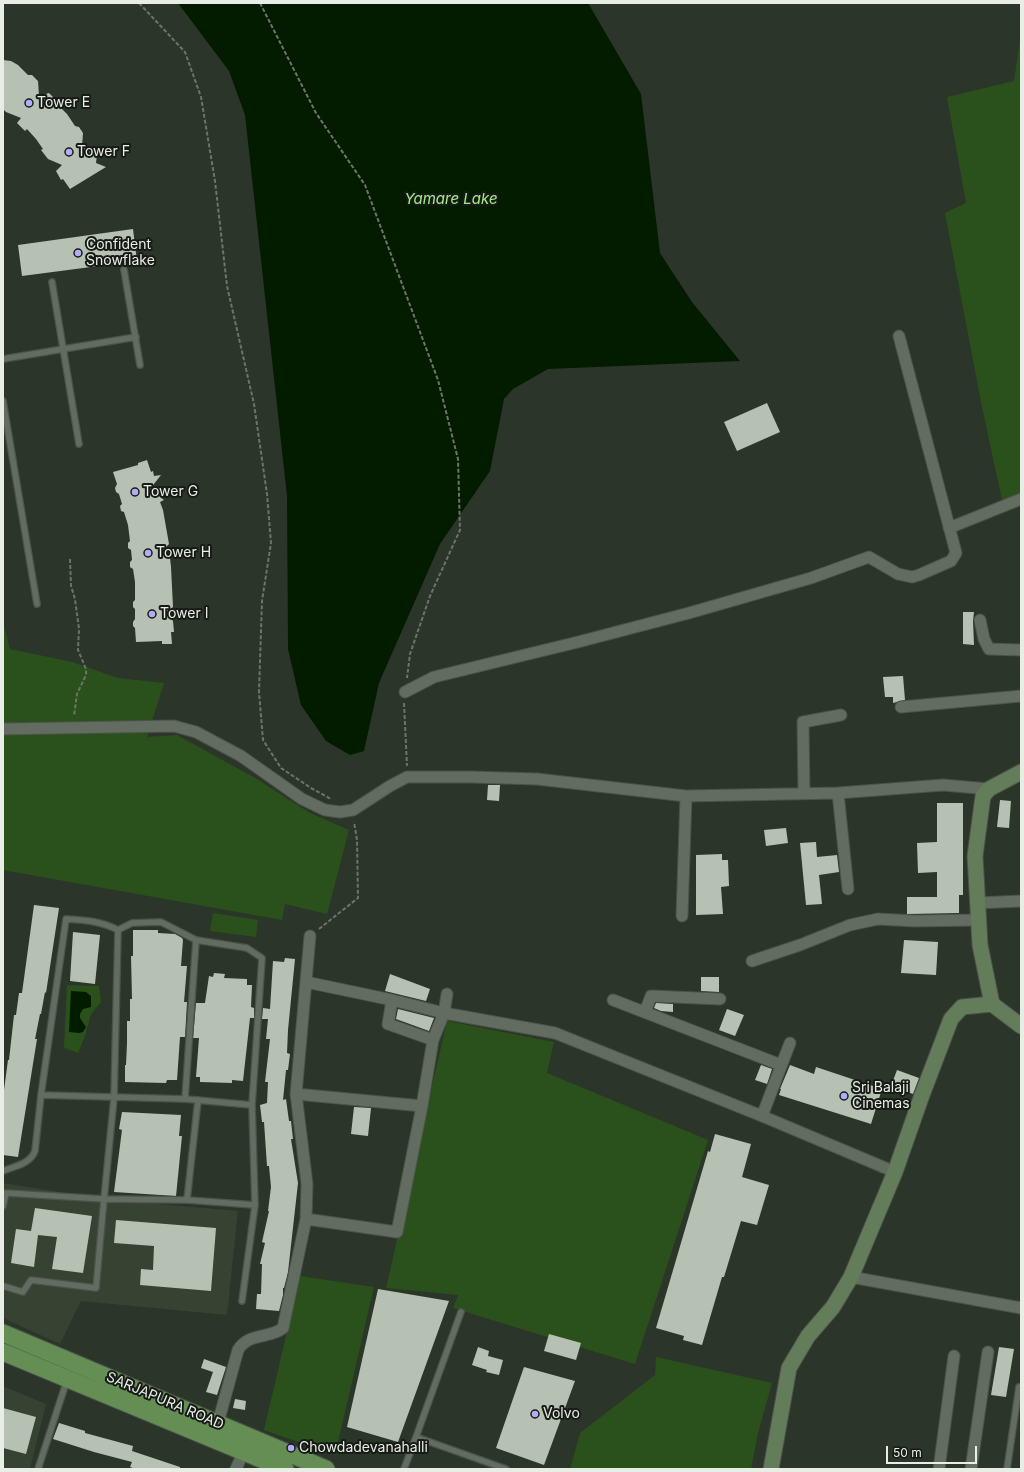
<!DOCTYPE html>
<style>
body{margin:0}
#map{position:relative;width:1024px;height:1472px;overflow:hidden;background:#2c3529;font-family:Inter,sans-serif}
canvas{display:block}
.frame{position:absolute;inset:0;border:4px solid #e8ede6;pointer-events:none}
.scale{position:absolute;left:886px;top:1446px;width:91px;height:18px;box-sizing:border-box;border:2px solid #e8ede6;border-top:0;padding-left:5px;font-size:12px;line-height:14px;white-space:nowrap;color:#e8ede6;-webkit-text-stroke:3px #171b16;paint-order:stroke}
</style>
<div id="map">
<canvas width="1024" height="1472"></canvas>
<div class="frame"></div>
<div class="scale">50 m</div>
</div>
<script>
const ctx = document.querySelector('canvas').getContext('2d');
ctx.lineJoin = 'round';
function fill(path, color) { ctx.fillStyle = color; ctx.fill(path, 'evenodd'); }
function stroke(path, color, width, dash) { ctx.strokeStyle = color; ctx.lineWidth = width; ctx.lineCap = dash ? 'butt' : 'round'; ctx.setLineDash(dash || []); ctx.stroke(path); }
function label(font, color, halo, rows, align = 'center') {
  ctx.font = font + ' Inter,sans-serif'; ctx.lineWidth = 4; ctx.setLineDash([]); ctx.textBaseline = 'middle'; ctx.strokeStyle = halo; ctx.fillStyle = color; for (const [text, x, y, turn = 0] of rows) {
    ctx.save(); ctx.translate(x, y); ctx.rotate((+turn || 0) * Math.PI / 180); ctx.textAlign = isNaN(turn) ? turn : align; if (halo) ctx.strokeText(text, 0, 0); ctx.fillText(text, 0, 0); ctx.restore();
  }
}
fill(new Path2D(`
 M3 1183 104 1199 238 1211 227 1315 81 1301 60 1344 3 1318Z
 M3 1386 46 1404 30 1469H3Z`), '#364232');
fill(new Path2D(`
 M1021 33V493L1002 500 981 402 945 213 966 203 947 97 1014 81Z
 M3 622 10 649 72 662 118 678 164 683 147 737 177 735 255 778 310 813 349 830 327 914 285 904 282 920 3 870Z
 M213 913 258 920 256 937 210 931Z
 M67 985 99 986 101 1002 91 1014 85 1036 78 1053 64 1048Z
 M447 1021 554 1042 547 1073 708 1140 635 1364 453 1308 458 1295 386 1288Z
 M300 1276 374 1287 335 1455 264 1430Z
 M656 1357 772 1383 758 1433 751 1469H570L580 1433 655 1375Z`), '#2a511b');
fill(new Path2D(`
 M178 3H588L641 94 660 253 692 302 740 361 548 369 513 389 504 399 490 471 440 544 379 683 364 751 350 755 326 741 301 705 288 649 287 496 245 115 229 71Z
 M71 991 86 992 91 996V1007L83 1009 80 1014V1018L86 1027 83 1032 79 1033 69 1032Z`), '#031c00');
fill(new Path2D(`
 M3 60 11 61 18 65 28 75H32L38 81 39 96 49 93 55 99 56 107 61 108 67 114 75 126 79 127 83 133 82 147H92L97 154 96 163 106 167 70 189 63 179 61 180 56 171 62 165 48 159 41 150 43 149 36 139 27 129 25 131 17 123 21 118 6 112 3 109Z
 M133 229 137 261 22 276 18 245Z
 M767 403 780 432 737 451 724 422Z
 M147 460 151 472 153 471 154 476 161 475 150 489 164 500 160 502 163 510 169 544 162 551 170 558 171 567 173 607 166 613 173 621 174 632H171L172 644H162V641L136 642 135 628 133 626V622L135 619V609L133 607V602L135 600V582L133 569 130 567V562L132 560 131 550 128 548V543L130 541 128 525 124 512 121 511 120 506 122 504 119 494 116 492 115 488 117 484 113 472 138 465V463Z
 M963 612H974L973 621 974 645 963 644Z
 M903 676 905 700 893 703V697H885L883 677Z
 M488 785H500L499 801 487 800Z
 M1000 800 1011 801 1009 828 997 827Z
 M937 803H963V895H959V913L907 914V897H937V872L918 873 917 843 937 842Z
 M786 828 788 843 766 846 764 830Z
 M816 842 817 857 837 855 839 872 819 875 822 904 806 905 800 843Z
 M722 854V860H728L729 886 721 887 723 914 696 915V855Z
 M34 905 59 908 46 993 45 992 41 1014H40L35 1039H37L18 1157 3 1155V1090H4L8 1060H9L14 1015H16L19 993H22Z
 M133 930H158V933L175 934 182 938 183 940 181 966H187L184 1002H187L185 1037H180L177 1080H167L166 1083 125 1082V1065H126L127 1043V1021H130V999H132L131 956H133Z
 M73 932 100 935 95 984 70 981Z
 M904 940 938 942 936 975 901 973Z
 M285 958 295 959 288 1030 287 1053 290 1054 288 1070H286L283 1100 286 1099 289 1121H291L293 1139H291L298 1183 288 1272 284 1288H283V1295L279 1311 256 1309 257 1294H261L262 1264H260L265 1243 262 1242 269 1211H268L271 1187 269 1166H267L264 1122H262L260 1105 267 1103 268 1082H265L270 1039H266L268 1019H262L263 1008 270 1009 273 961 284 962Z
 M214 973 225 974 224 978 247 979V985H252L251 1007 254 1008V1018H250L243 1081 232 1080V1083L200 1082V1077H196L199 1038H193L196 1003H205L209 976 213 977Z
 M390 974 430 989 426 1001 385 991Z
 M701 977H719V992L701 991Z
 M656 1003 673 1004V1012L661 1011 654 1008Z
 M398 1009 434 1018 429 1031 396 1019Z
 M727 1009 744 1015 735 1036 719 1030Z
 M761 1065 772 1069 767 1084 755 1080Z
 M790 1065 814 1074 816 1067 882 1089 871 1124 779 1095 781 1089H780Z
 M897 1070 919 1078 913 1094 891 1086Z
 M354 1107 371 1108 368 1136 351 1134Z
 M122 1112 181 1115 179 1136H182L176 1196 114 1192 122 1130 119 1129Z
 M715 1134 751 1144 742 1177 769 1185 757 1225 741 1221 724 1277H722L702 1345 683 1340 684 1336 656 1328 708 1151 710 1152Z
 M35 1208 92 1216 83 1273 52 1269 57 1237 38 1235 34 1267 11 1263 16 1229 31 1231Z
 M116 1220 216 1228 211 1291 140 1285 141 1269 153 1270 154 1246 114 1243Z
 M378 1289 449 1301 398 1442 347 1427Z
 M549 1334 581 1343 576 1360 544 1351Z
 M478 1347 489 1351 488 1356 503 1360 499 1375 486 1372 487 1370 472 1365Z
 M999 1347 1014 1349 1006 1397 991 1395Z
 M204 1359 226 1367 217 1395 206 1392 213 1372 201 1368Z
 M524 1367 575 1381 544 1465 496 1448Z
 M235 1399 246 1401 245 1410 233 1408Z
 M3 1408 36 1417 26 1454 3 1448Z
 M59 1423 85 1431V1433L133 1446 132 1451 180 1467V1469H136L130 1467 132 1462 94 1452 53 1439Z`), '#b7c1b3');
const lane = new Path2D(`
 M124 270 140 365
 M52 282 79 444
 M3 359 136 337
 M3 401 37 604
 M41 1095 185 1099 252 1105
 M185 1099 196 940
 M3 1171C15 1166 30 1164 35 1151L41 1095 66 919C84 920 101 921 118 930
 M187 1200 198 1100
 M3 1206 6 1193 104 1199 96 1288 31 1280 23 1292 3 1286
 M242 1301 255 1205 252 1105 262 958 247 948 196 940 161 922 132 923 118 930 114 1098 104 1199 187 1200 255 1205
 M416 1437 461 1312
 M38 1469 67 1380
 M404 1469 416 1437 506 1469
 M1007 1469 1019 1387`);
const street = new Path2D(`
 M949 528 1021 499
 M980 620 984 639 989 649 1021 650
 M405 692 434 677 578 642 689 613 811 578 869 557 898 574 912 577 919 575 951 561 956 553 899 336
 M901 707 1021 696
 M3 729 174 726 196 732 241 756 302 799 325 810 340 812 353 810 390 786 407 777H471L537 779 686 796 838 793 943 785 989 789
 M804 793 803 722 841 715
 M838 793 848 889
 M977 903 1021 901
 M682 916 686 796
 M752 961 800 945 850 925 878 919 915 921 979 920
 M306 982 392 1000 388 1024 433 1040
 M392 1000 444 1013 555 1033 762 1116 895 1172
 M613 1000 781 1065
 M645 1012 651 996 720 999
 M296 1094 422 1106 433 1040 444 1013 447 994
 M762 1116 790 1043
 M306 1219 397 1232 422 1106
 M851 1277 1021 1308
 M218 1423 238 1350C249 1332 270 1339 283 1328L306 1219 307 1184 296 1094 310 936
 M236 1469 246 1446
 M939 1469 954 1356
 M971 1469 988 1352`);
const secondary = new Path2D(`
 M1021 772 989 789 983 796 975 856 980 945 992 1004 1021 1026
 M771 1469 789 1368 808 1336 833 1307 851 1277 895 1172 922 1095 951 1019 962 1007 992 1004`);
const primary = new Path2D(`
 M3 1333 326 1469
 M3 1352 285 1469`);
stroke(lane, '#4b5249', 8);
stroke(street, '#4b5249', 13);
stroke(secondary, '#4b5249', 17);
stroke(primary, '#4b5249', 19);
stroke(new Path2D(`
 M139 3 185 52 201 97 215 181 227 286 254 404 267 494 271 543 262 601 259 692 263 740 281 768 311 788 331 799
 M260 3 316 113 365 185 438 380 458 459 460 530 430 596 410 654 407 678
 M70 559 71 586 75 599 79 629 78 650 86 669V675L77 694 74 716
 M404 703 407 766
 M319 929 358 898 357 840 354 822`), '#6d746a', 2, [4, 2]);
stroke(lane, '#636c60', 5.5);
stroke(street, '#636c60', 11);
stroke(secondary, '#637d5a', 15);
stroke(primary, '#648e54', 17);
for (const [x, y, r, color] of [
 [29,103,4,"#b3acf9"],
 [69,152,4,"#b3acf9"],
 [78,253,4,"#b3acf9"],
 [135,492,4,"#b3acf9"],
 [148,553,4,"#b3acf9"],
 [152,614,4,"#b3acf9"],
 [844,1096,4,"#b3acf9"],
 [535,1414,4,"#b3acf9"],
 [291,1448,4,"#b3acf9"]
]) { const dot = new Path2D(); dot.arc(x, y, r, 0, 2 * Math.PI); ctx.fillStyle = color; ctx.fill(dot); stroke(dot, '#171b16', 1.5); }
label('14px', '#e8ede6', '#171b16', [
 ["Tower E",37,103],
 ["Tower F",77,152],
 ["Confident",86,245],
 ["Snowflake",86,261],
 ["Tower G",143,492],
 ["Tower H",156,553],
 ["Tower I",160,614],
 ["Sri Balaji",852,1088],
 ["Cinemas",852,1104],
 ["Volvo",543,1414],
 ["Chowdadevanahalli",299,1448]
], 'left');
label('14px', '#e8ede6', '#171b16', [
 ["SARJAPURA ROAD",165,1401,23]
]);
label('italic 15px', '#a1e987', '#171b16', [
 ["Yamare Lake",451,199]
]);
</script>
